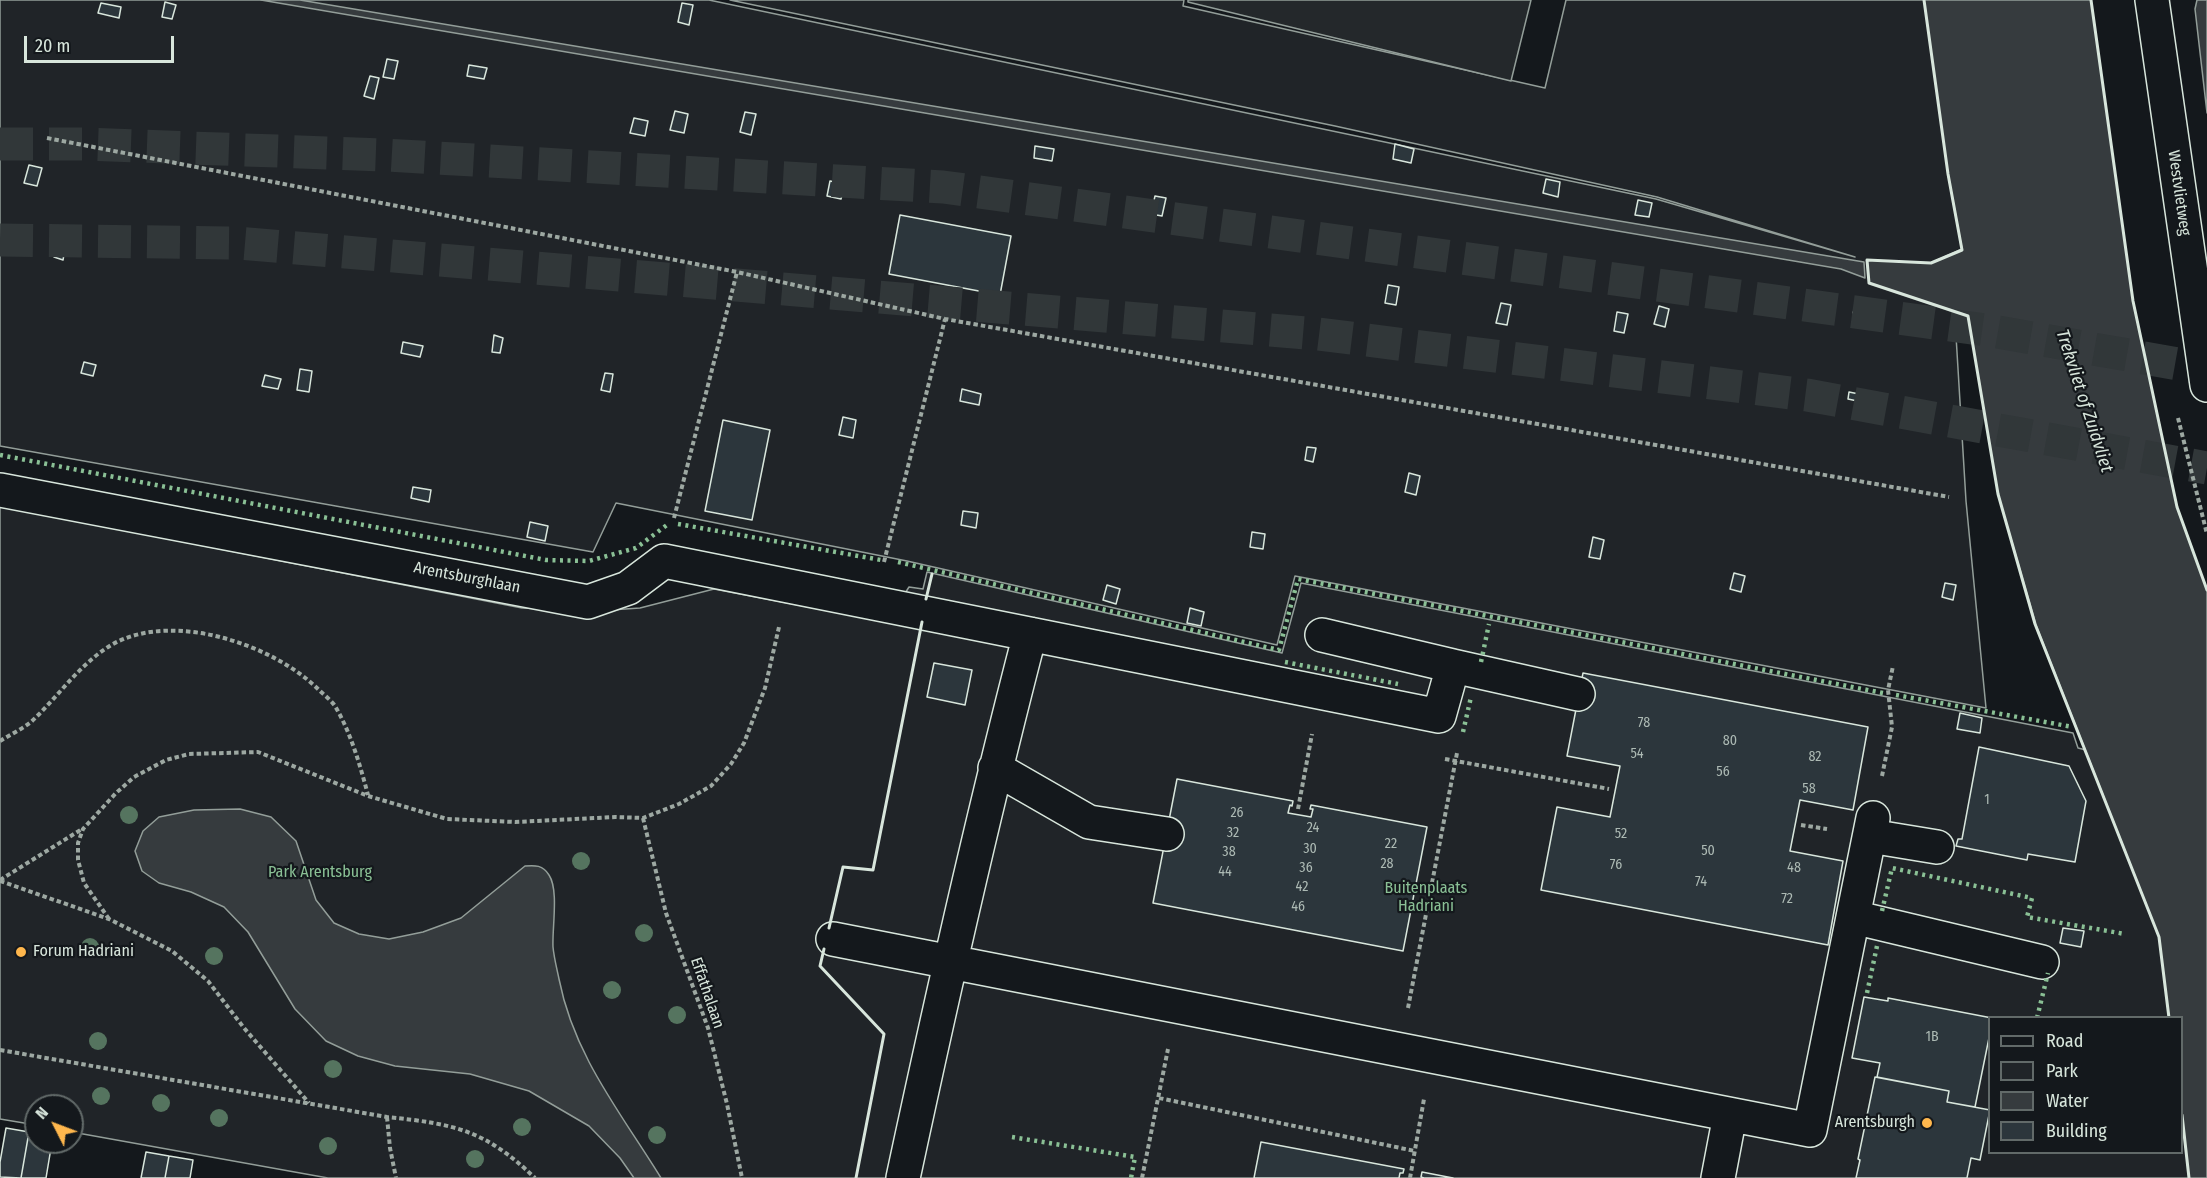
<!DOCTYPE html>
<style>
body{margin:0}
#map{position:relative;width:2207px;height:1178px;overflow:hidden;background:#14181c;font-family:"Fira Sans Condensed",sans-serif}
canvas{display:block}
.legend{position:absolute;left:1988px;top:1016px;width:195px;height:138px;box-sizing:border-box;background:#14181c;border:2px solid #626a69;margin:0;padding:8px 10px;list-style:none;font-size:18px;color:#d8e6dc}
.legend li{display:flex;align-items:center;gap:12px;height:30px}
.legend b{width:30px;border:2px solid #626a69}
.north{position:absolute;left:24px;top:1094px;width:60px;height:60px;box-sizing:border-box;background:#14181c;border:2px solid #626a69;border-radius:50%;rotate:312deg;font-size:16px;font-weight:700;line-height:24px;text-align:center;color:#d8e6dc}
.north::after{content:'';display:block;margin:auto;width:21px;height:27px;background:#ffb74d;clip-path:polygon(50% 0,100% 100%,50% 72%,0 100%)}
.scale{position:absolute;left:24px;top:36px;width:150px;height:27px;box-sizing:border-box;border:3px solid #d8e6dc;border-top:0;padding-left:8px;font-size:18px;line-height:21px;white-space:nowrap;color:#d8e6dc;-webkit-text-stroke:4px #14181c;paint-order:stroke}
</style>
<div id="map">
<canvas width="2207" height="1178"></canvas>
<ul class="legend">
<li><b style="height:8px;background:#14181c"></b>Road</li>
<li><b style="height:16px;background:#202428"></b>Park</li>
<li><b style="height:16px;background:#363b3e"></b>Water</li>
<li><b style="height:16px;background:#2c363c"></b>Building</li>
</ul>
<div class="north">N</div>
<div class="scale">20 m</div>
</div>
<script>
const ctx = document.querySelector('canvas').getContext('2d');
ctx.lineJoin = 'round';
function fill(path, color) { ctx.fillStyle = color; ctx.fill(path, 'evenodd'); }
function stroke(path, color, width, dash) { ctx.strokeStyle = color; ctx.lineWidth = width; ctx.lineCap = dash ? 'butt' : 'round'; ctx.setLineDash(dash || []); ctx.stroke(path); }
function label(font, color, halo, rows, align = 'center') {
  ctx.font = font + ' "Fira Sans Condensed",sans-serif'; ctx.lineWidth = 4.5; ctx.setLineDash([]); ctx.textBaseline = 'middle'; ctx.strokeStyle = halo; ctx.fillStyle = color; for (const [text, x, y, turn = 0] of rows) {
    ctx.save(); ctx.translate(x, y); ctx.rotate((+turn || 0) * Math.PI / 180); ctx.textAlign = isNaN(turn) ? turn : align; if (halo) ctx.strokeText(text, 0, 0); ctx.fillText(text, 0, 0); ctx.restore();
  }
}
const green = new Path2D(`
 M0 0H709L1656 199 1855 257 1657 197 1335 126 730 0H1184L1183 6 1545 88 1566 0H1924L1948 174 1962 250 1931 263 1867 261 1953 286 1966 501 1986 708 1295 576 1277 645 907 561 616 503 593 552 0 446Z
 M0 506 522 608 596 611 640 608 714 589 887 622 909 587 923 589 927 572 1282 653 1301 583 2073 733 2078 748 2086 750 2159 937 2169 1017 1990 1018V1152H2182V1115L2189 1178H328L72 1132V1106H36V1125L0 1119Z`);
fill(green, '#202428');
stroke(green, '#939e99', 1.5);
const parking = new Path2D(`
 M1188 0H1531L1511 81 1188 2Z`);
fill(parking, '#24282b');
stroke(parking, '#939e99', 1.5);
const water = new Path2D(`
 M261 0H300L1864 262 1865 278 1841 269Z
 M1924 0H2091L2133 301 2177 507 2207 590V1178H2189L2182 1115V1018L2169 1017 2159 937 2036 625 1998 494 1968 316 1869 283 1867 260 1931 263 1962 249 1948 174Z
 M2197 0H2207V113L2195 9Z
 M240 809 271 817 296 841 316 900 334 923 359 934 389 939 423 932 461 918 525 866C535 865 543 865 549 875 559 890 552 928 553 947 554 958 557 969 559 979 574 1056 621 1113 661 1178H634L620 1158 589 1126 529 1091 470 1074 395 1066 358 1056 326 1041 295 1009 248 932 224 907 191 892 159 883 142 871 135 851 143 831 159 817 194 810Z`);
fill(water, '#363b3e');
stroke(water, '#939e99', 1.5);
const building = new Path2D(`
 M165 2 176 5 172 19 162 17Z
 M101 3 121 7 119 18 98 13Z
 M682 3 693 5 689 25 678 22Z
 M387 59 398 61 394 79 383 77Z
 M469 65 487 68 484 79 467 76Z
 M370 76 379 78 374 99 364 96Z
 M675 111 688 114 684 133 670 130Z
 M745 112 756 114 751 135 740 132Z
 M634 118 648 121 645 136 630 133Z
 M1395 144 1414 149 1411 163 1393 159Z
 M1035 146 1054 149 1052 161 1034 158Z
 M29 165 42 168 37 186 24 183Z
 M1546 179 1560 182 1558 197 1543 193Z
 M830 181 845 184 841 199 827 196Z
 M1155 196 1166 198 1162 216 1151 214Z
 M1638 200 1652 203 1649 217 1635 215Z
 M900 215 1011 236 1000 295 889 274Z
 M57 247 65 249 63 260 54 257Z
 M1388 285 1399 287 1396 305 1385 303Z
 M1858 298 1872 303 1868 317 1853 313Z
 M1501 303 1511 305 1507 325 1496 323Z
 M1659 306 1669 309 1665 327 1654 324Z
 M1617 312 1628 314 1624 333 1614 331Z
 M494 335 503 338 500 353 492 352Z
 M403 342 423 346 420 357 401 353Z
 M84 362 96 365 93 376 81 373Z
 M300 369 312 371 309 392 297 390Z
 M605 373 613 374 610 392 601 390Z
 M265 375 281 379 278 389 262 386Z
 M962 389 981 394 979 405 960 401Z
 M1849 392 1864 395 1862 402 1848 399Z
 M843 417 856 420 853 438 839 435Z
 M723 420 770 430 752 520 705 511Z
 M1307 447 1316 448 1313 462 1305 460Z
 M1409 473 1420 476 1416 495 1405 492Z
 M413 487 431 490 429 502 411 498Z
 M963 511 978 513 976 528 961 525Z
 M530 522 548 526 545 541 527 537Z
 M1252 532 1265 534 1263 549 1250 547Z
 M1593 537 1604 540 1600 559 1589 557Z
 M1734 573 1745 576 1741 592 1730 589Z
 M1945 583 1956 585 1953 600 1942 597Z
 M1107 585 1120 589 1116 604 1103 600Z
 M1190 608 1204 612 1201 626 1187 623Z
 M934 663 972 670 965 705 927 697Z
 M1583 673 1868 727 1853 810 1800 800 1790 851 1843 861 1828 945 1541 890 1557 807 1610 817 1620 766 1567 756Z
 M1960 713 1982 718 1980 733 1957 729Z
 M1979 747 2069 766 2086 801 2075 862 2028 854 2027 860 1956 846 1958 839H1962Z
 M1177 779 1293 801 1292 806 1290 805 1288 813 1311 817 1313 809H1310L1311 805 1427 827 1403 951 1153 903Z
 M2063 928 2084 931 2081 947 2060 943Z
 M1864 997 1888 1001V998L1992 1018H1990V1033L1975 1107 1947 1102 1949 1091 1877 1077 1880 1063 1852 1058Z
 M1875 1077 1949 1091 1947 1102 1990 1110 1980 1160 1971 1158 1967 1178H1856L1860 1160 1858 1159Z
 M6 1128 29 1132 21 1178 0 1177V1162Z
 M29 1132 36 1133V1142H52L46 1178H21Z
 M1261 1142 1404 1169 1403 1173H1400L1399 1178H1254Z
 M146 1152 169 1156 165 1178H141Z
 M169 1156 193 1160 190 1178H165Z
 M1422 1172 1453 1178H1424L1421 1177Z`);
fill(building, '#2c363c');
stroke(building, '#d8e6dc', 1.5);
stroke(new Path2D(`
 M0 144H82L385 155 943 187 1986 330 2207 369
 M0 240 238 243 1318 334 1807 395 2207 468`), '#313739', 33, [33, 16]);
const minor = new Path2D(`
 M2152 0 2207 385
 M0 490 588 602 628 588 664 561 1439 716 1453 666 1578 694
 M1322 635 1453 666
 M995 768 1089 822 1167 834
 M1870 836 1937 847
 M1853 917 2042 962
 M833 939 1810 1130 1873 818
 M903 1178C942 996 983 814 1030 634
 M1718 1178 1730 1115`);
stroke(minor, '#d8e6dc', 36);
stroke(new Path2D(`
 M47 138 737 272 945 319 1949 497
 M2178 418 2207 534
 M674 518 737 272
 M884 562 945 319
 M0 741C10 735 22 729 31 722 59 696 80 663 113 644 173 611 273 644 319 690 324 695 331 700 335 706 351 733 360 765 368 795
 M1445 759 1609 789
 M1882 776 1892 727 1888 690 1893 666
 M1298 809 1312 734
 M643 818 666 913 708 1028 727 1104 742 1178
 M1801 825 1827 829
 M0 880 82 829
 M0 881 109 919 172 951 208 981 244 1028 309 1103
 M109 919 84 883 78 860V843L83 829 116 793 134 777 166 760 189 754 258 752 368 796 447 819 515 822 615 817 643 818 679 804 711 786 731 764 744 743 765 688 779 627
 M1408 1008 1457 753
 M0 1050 387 1117C455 1124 485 1130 535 1178
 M1159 1098 1415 1151
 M387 1117 390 1148 396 1178
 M1142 1178 1168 1049
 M1410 1178 1424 1099`), '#9da8a2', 4, [4.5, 3]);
stroke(minor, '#14181c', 33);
stroke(new Path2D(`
 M0 455 546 560 589 561 636 548 667 525
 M678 524 881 560
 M898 562 1279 650 1298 579 1883 693
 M1285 662 1398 684
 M1481 662 1489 624
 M1896 695 2073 727
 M1463 732 1471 697
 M1882 911 1892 868 2032 898 2027 917 2125 934
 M1867 993 1877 946
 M2037 1018 2048 973
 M1012 1137 1135 1157 1131 1178`), '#8ac095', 4.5, [3, 4.5]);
stroke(new Path2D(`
 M1924 0 1948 174 1962 250 1931 263 1867 260 1869 283 1968 316 1998 494 2035 624 2159 937 2169 1018
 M2091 0 2133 301 2177 507 2207 590
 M926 599 932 574
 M829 928 843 867 873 870 922 622
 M824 949 820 966 884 1034 856 1178
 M2182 1115 2189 1178`), '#d8e6dc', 3);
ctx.fillStyle = '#55745f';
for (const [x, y] of [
 [129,815],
 [581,861],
 [644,933],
 [90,947],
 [214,956],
 [612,990],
 [677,1015],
 [98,1041],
 [333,1069],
 [101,1096],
 [161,1103],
 [219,1118],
 [522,1127],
 [657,1135],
 [328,1146],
 [475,1159]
]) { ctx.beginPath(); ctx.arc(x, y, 9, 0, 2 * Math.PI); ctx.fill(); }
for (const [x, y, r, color] of [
 [21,952,6,"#ffb74d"],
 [1927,1123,6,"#ffb74d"]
]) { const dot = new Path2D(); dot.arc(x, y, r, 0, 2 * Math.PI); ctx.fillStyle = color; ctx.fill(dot); stroke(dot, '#14181c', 2); }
label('14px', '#adbab4', null, [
 ["78",1644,723],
 ["80",1730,741],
 ["54",1637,754],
 ["82",1815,757],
 ["56",1723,772],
 ["58",1809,789],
 ["1",1987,800],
 ["26",1237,813],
 ["24",1313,828],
 ["32",1233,833],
 ["52",1621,834],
 ["22",1391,844],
 ["30",1310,849],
 ["50",1708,851],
 ["38",1229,852],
 ["28",1387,864],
 ["76",1616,865],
 ["36",1306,868],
 ["48",1794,868],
 ["44",1225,872],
 ["74",1701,882],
 ["42",1302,887],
 ["72",1787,899],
 ["46",1298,907],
 ["1B",1932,1037]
]);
label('16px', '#d8e6dc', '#14181c', [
 ["Westvlietweg",2179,193,82],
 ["Arentsburghlaan",467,578,11],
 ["Effathalaan",707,993,71]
]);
label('16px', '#8ac095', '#14181c', [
 ["Park Arentsburg",320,873],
 ["Buitenplaats",1426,889],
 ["Hadriani",1426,907]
]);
label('16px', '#d8e6dc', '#14181c', [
 ["Forum Hadriani",33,952],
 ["Arentsburgh",1915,1123,"right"]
], 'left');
label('italic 18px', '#d8e6dc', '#14181c', [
 ["Trekvliet of Zuidvliet",2084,401,72]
]);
</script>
